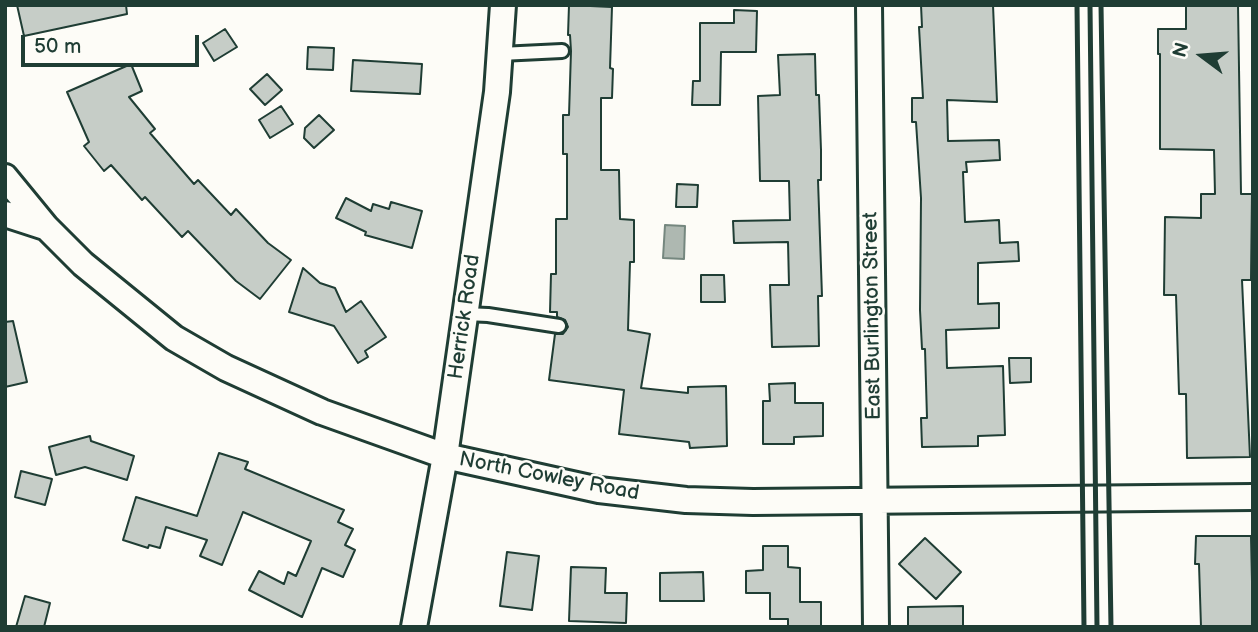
<!DOCTYPE html>
<style>
body{margin:0}
#map{position:relative;width:1258px;height:632px;overflow:hidden;background:#fdfcf7;font-family:"Balsamiq Sans",sans-serif}
canvas{display:block}
.frame{position:absolute;inset:0;border:7px solid #1f3d34;pointer-events:none}
.north{position:absolute;left:1167px;top:21px;width:70px;height:70px;-webkit-text-stroke:5px #fdfcf7;paint-order:stroke;rotate:286deg;font-size:19px;font-weight:700;line-height:28px;text-align:center;color:#1f3d34}
.north::after{content:'';display:block;margin:auto;width:24px;height:32px;background:#1f3d34;clip-path:polygon(50% 0,100% 100%,50% 72%,0 100%)}
.scale{position:absolute;left:21px;top:35px;width:178px;height:32px;box-sizing:border-box;border:4px solid #1f3d34;border-top:0;padding-left:9px;font-size:21px;line-height:24px;white-space:nowrap;color:#1f3d34;-webkit-text-stroke:5px #fdfcf7;paint-order:stroke}
</style>
<div id="map">
<canvas width="1258" height="632"></canvas>
<div class="frame"></div>
<div class="north">N</div>
<div class="scale">50 m</div>
</div>
<script>
const ctx = document.querySelector('canvas').getContext('2d');
ctx.lineJoin = 'round';
function fill(path, color) { ctx.fillStyle = color; ctx.fill(path, 'evenodd'); }
function stroke(path, color, width, dash) { ctx.strokeStyle = color; ctx.lineWidth = width; ctx.lineCap = dash ? 'butt' : 'round'; ctx.setLineDash(dash || []); ctx.stroke(path); }
function label(font, color, halo, rows, align = 'center') {
  ctx.font = font + ' "Balsamiq Sans",sans-serif'; ctx.lineWidth = 5; ctx.setLineDash([]); ctx.textBaseline = 'middle'; ctx.strokeStyle = halo; ctx.fillStyle = color; for (const [text, x, y, turn = 0] of rows) {
    ctx.save(); ctx.translate(x, y); ctx.rotate((+turn || 0) * Math.PI / 180); ctx.textAlign = isNaN(turn) ? turn : align; if (halo) ctx.strokeText(text, 0, 0); ctx.fillText(text, 0, 0); ctx.restore();
  }
}
const water = new Path2D(`
 M665 225 685 226 684 259 663 258Z`);
fill(water, '#aeb8b1');
stroke(water, '#75877f', 2);
const building = new Path2D(`
 M17 5H126L127 14 24 36Z
 M569 5 612 7 610 68 613 69 612 98H601V170H619L620 219 634 220V262H630L628 330 650 334 641 388 688 393V387L726 386 727 446 690 448 689 442 619 434 624 390 549 380 555 334H563L568 327 565 320 557 317V312H550L551 274H556V219H567V154H563V115H569L571 51 570 35H568Z
 M921 5H993L997 102 947 100 948 141 999 140 1000 160 966 162 967 172H963L965 222 999 220 1000 243 1018 242 1019 261 978 263V304L999 303V328L946 330 947 368 1003 366 1005 435 978 436V446L922 447 921 418H927L925 349H922L920 310 921 198 916 122H912V98H923L919 27H922Z
 M1186 5H1238L1241 194H1252L1251 280H1242L1250 457 1187 458 1186 394H1179L1176 295H1164L1165 217 1201 218V194H1215L1214 150 1160 149V54H1158V29H1186Z
 M734 10 757 11 756 52H721L720 105H692L693 81H700V23H734Z
 M225 29 237 47 214 61 203 43Z
 M308 47 334 48 333 70 307 69Z
 M815 54 816 95H819L821 150V180H818L822 296H818L819 346 772 347 770 285H789L788 242 734 243 733 221 790 220 789 181H760L758 96 780 95 778 55Z
 M353 60 422 64 420 94 351 91Z
 M131 64 142 91 129 97 155 129 150 133 194 184 198 180 231 215 236 209 268 243 291 260 260 299 236 281 188 231 182 237 145 197 142 200 111 165 104 171 84 146 89 142 67 92Z
 M267 74 282 90 265 105 250 89Z
 M281 106 293 124 270 138 259 120Z
 M319 115 334 130 314 148 304 138 305 128Z
 M677 184 698 185 697 207H676Z
 M346 198 371 211 373 204 389 209 391 202 422 211 412 248 365 235 366 232 336 218Z
 M303 268 320 283 335 288 346 312 361 301 386 337 365 351 368 357 358 363 334 326 289 312Z
 M701 275H724L725 302H701Z
 M13 321 27 382 5 387V322Z
 M1009 358H1031V382L1010 383Z
 M795 383V403H823V436L794 437V444H763V401H770L769 384Z
 M90 436 91 441 134 456 127 480 85 467 56 475 49 447Z
 M219 453 248 462 245 469 344 510 338 522 353 529 345 545 355 550 343 577 322 568 302 617 249 590 259 571 284 584 288 572 296 576 311 541 243 512 222 565 200 556 207 540 166 527 160 548 149 545 148 548 123 540 136 497 197 516Z
 M21 471 52 479 45 505 15 497Z
 M1196 536H1251L1253 627H1201L1199 564H1195Z
 M925 538 961 572 936 599 899 564Z
 M763 546H788V567L800 568V602H821V627L788 626V619H770V593H746V571L763 570Z
 M507 552 539 556 532 610 500 606Z
 M571 567 606 568 605 593H627L626 623 569 621Z
 M703 572 704 601H660V573Z
 M25 596 50 603 44 627H16Z
 M963 606V627H908V607Z`);
fill(building, '#c6cdc7');
stroke(building, '#1f3d34', 2);
const lane = new Path2D(`
 M500 54 562 51
 M465 314 488 315 559 326`);
const street = new Path2D(`
 M869 5 876 627
 M5 177 46 227 83 264 174 338 226 368 322 412 445 456 599 490 686 500 753 502 1253 497
 M5 214 45 227
 M414 627 445 456 497 92 503 5`);
stroke(lane, '#1f3d34', 18);
stroke(street, '#1f3d34', 30);
stroke(lane, '#fdfcf7', 12);
stroke(street, '#fdfcf7', 24);
stroke(new Path2D(`
 M1077 5 1084 627
 M1090 5 1097 627
 M1101 5 1111 627`), '#1f3d34', 5);
label('21px', '#1f3d34', '#fdfcf7', [
 ["East Burlington Street",873,316,-91],
 ["Herrick Road",465,317,-82],
 ["North Cowley Road",549,477,11]
]);
</script>
